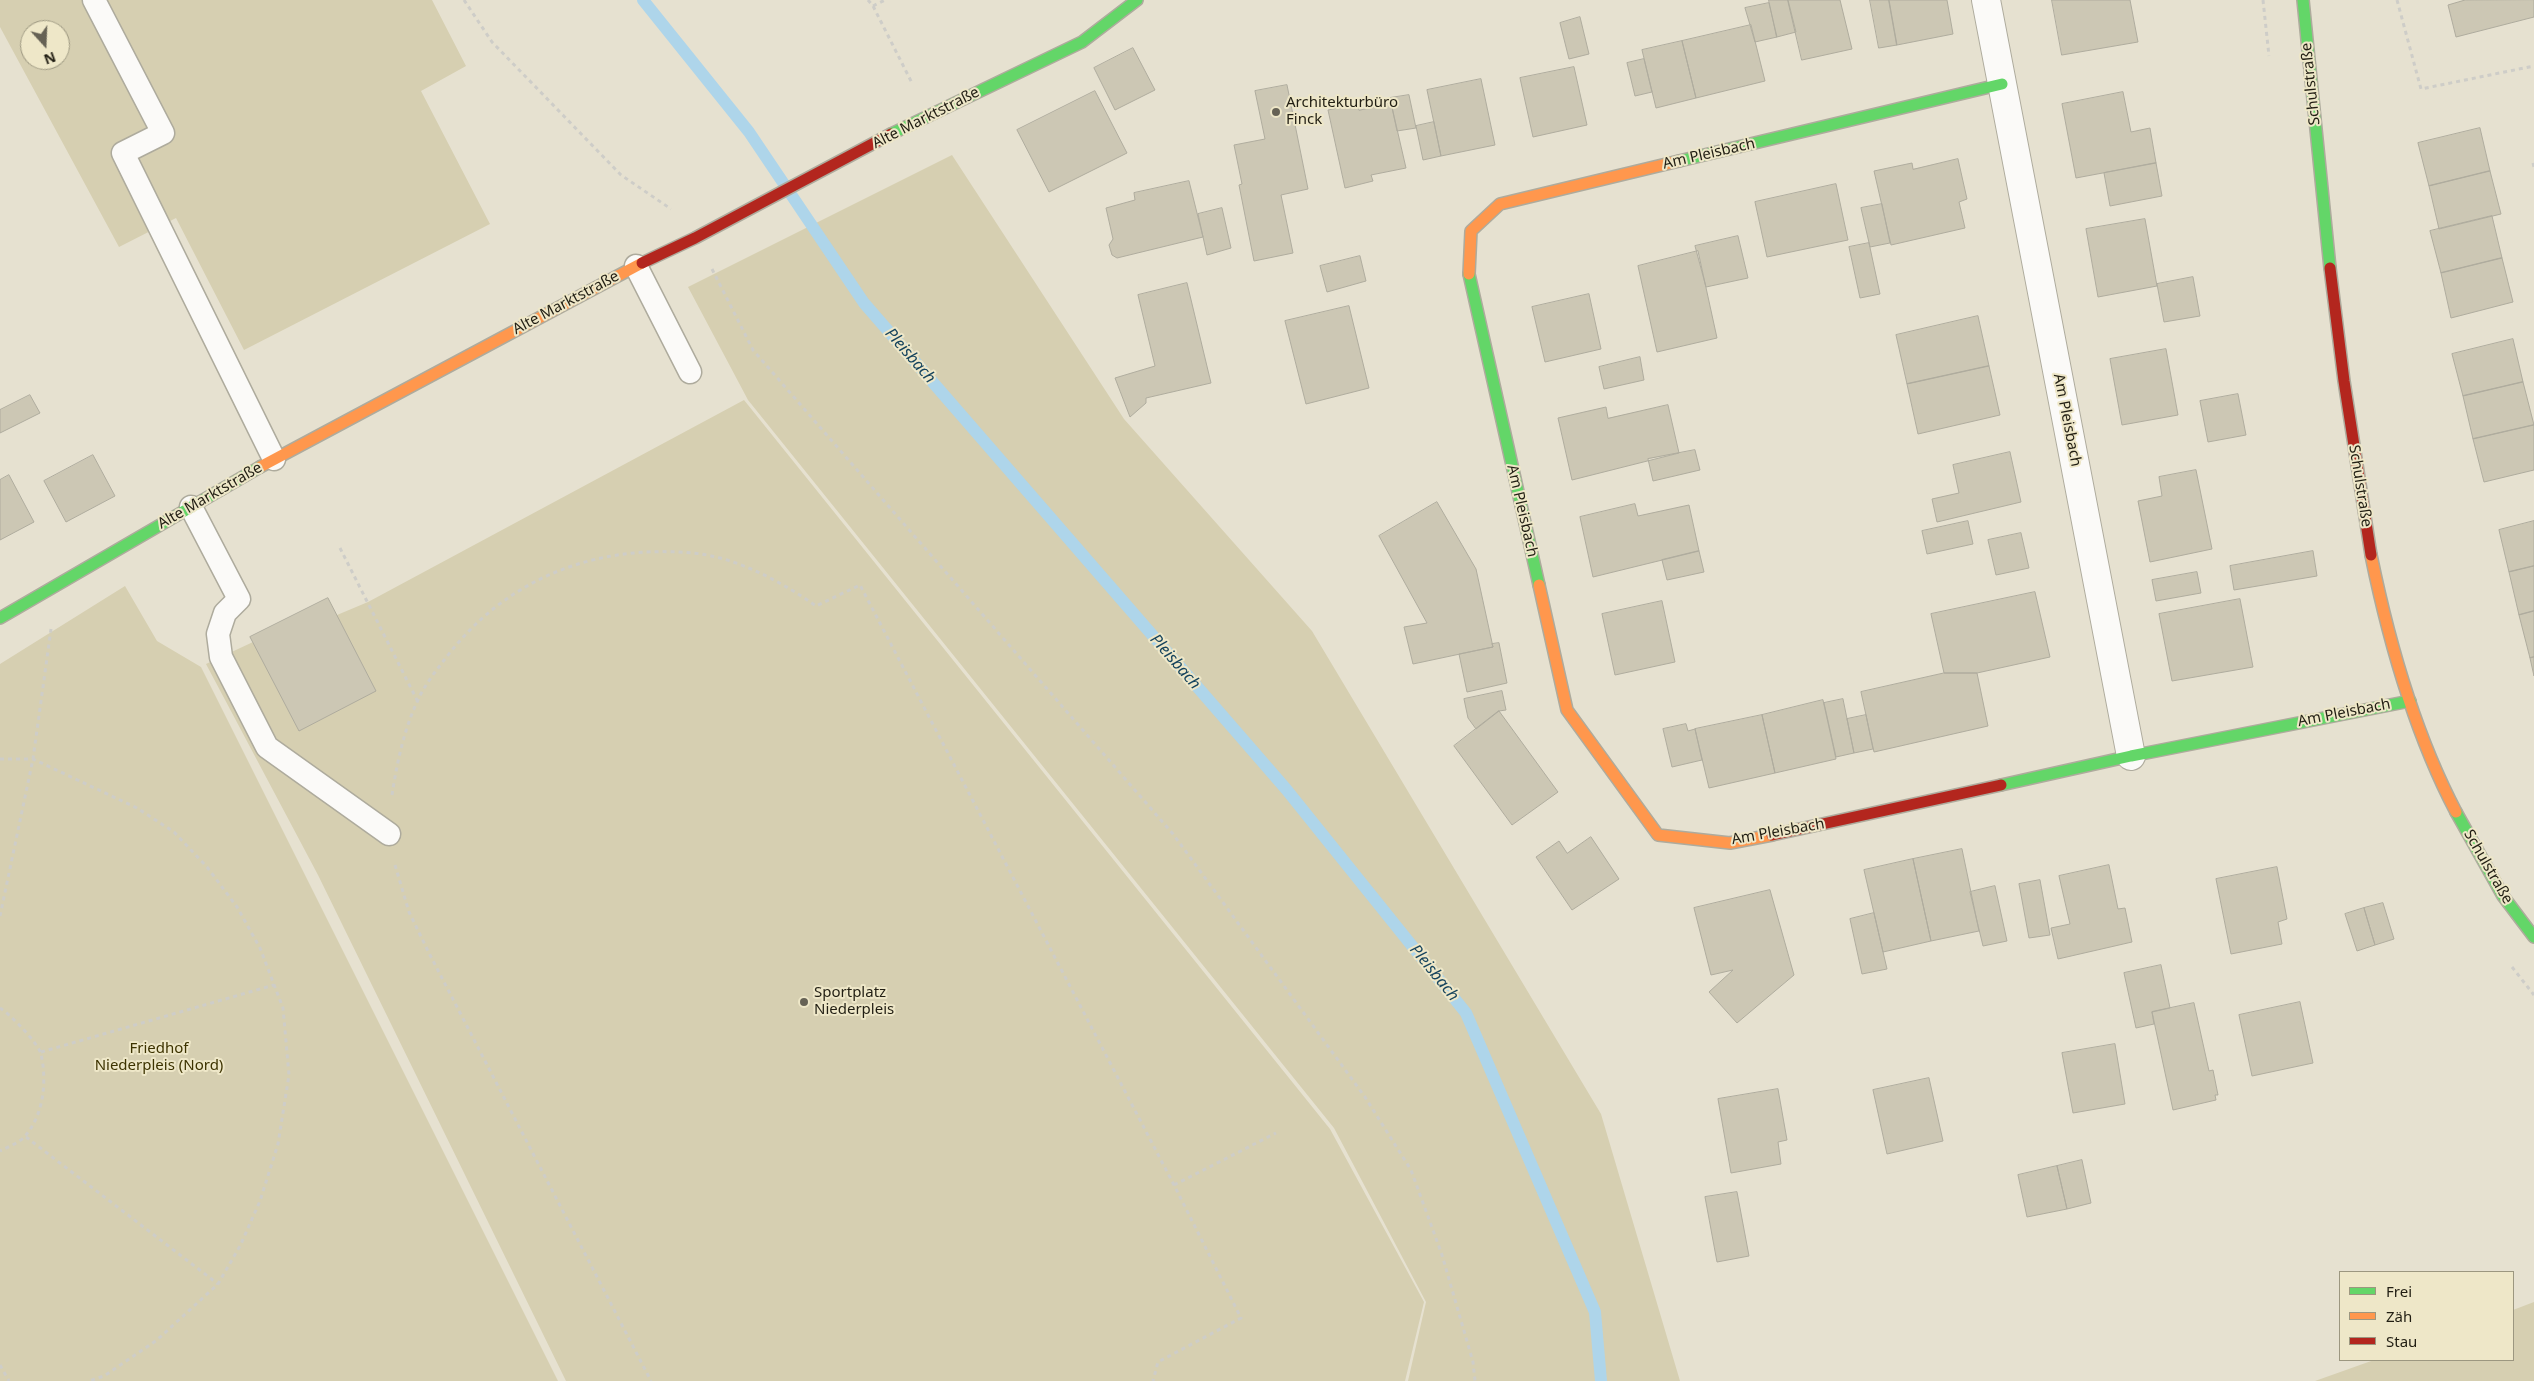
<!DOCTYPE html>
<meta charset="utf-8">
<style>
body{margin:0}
#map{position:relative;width:2534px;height:1381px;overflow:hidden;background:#e6e1d0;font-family:"Noto Sans",sans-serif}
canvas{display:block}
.legend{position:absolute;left:2339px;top:1271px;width:175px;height:90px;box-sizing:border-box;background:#eee7c8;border:1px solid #9c9780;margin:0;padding:6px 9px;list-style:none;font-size:15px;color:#211e13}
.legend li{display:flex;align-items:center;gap:10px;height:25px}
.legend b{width:25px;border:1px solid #9c9780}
.north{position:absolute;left:20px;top:20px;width:50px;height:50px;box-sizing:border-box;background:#eee7c8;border:1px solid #9c9780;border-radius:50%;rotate:160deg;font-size:14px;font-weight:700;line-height:20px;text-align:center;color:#211e13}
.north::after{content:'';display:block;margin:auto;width:18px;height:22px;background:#666255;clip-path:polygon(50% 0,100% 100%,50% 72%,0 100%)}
</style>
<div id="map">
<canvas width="2534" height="1381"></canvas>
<ul class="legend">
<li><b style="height:6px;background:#63d668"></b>Frei</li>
<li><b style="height:6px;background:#ff974d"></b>Zäh</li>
<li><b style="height:6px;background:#b3261e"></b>Stau</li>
</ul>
<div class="north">N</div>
</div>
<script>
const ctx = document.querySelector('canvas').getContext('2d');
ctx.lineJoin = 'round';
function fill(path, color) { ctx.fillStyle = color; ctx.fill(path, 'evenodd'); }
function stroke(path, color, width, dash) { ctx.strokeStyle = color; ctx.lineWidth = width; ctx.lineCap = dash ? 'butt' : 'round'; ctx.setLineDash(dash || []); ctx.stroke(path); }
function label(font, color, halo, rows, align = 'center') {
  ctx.font = font + ' "Noto Sans",sans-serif'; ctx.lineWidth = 4; ctx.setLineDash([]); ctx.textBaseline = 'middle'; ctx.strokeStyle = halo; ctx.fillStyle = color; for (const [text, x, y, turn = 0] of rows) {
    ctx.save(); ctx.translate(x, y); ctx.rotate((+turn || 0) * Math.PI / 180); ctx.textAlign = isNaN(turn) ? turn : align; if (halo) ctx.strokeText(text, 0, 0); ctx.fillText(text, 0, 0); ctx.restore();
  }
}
fill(new Path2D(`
 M0 0H432L466 66 421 91 490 224 244 350 176 218 119 247 0 27ZM30 30H60V60H30Z
 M952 155 1124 419 1312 631 1601 1114 1680 1381H1408L1426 1302 1334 1128 748 400 688 287Z
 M744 400 1330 1129 1424 1302 1405 1381H566L318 875 206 664 253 642 250 637 328 598 337 615 368 602Z
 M125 586 157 641 201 667 558 1381H0V664Z
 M2534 1302V1381H2315L2374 1360H2513V1310Z`), '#d6cfb1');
stroke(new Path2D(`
 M643 0 749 132 864 303 1286 789 1466 1013 1595 1312 1601 1381`), '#aed5ea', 12);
const building = new Path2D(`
 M1769 0H1788L1796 32 1777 37Z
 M1788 0H1840L1852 49 1802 60Z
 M1870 0H1889L1897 45 1879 48Z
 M1889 0H1947L1953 34 1897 45Z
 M2052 0H2130L2138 42 2062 55Z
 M2534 0V17L2456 37 2448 5 2465 0Z
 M1769 3 1777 37 1755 42 1745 8Z
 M1580 17 1589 54 1569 59 1560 23Z
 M1751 25 1765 81 1696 98 1682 41Z
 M1682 41 1696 98 1656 108 1642 50Z
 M1133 48 1155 90 1115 110 1094 68Z
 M1644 59 1652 92 1635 96 1627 63Z
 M1574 67 1587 125 1533 137 1520 78Z
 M1481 79 1495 145 1441 156 1427 90Z
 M1287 85 1308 189 1281 195 1293 253 1254 261 1239 185 1242 184 1234 145 1265 139 1255 91Z
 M1095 91 1127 153 1049 192 1017 130Z
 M2123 92 2131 132 2150 128 2156 163 2076 178 2062 104Z
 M1409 95 1416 128 1397 131 1390 98Z
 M1391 103 1406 168 1371 175 1373 181 1345 188 1328 110 1357 104 1359 110Z
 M1434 122 1441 156 1423 160 1416 126Z
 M2480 128 2490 171 2429 186 2418 143Z
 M1958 159 1967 199 1959 202 1965 228 1891 245 1874 171 1912 163 1913 169Z
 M2156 163 2162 196 2110 206 2104 173Z
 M2490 171 2501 214 2439 229 2429 186Z
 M1189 181 1203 237 1117 258 1112 255 1109 245 1113 239 1106 208 1135 200 1134 193Z
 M1836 184 1848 240 1767 257 1755 202Z
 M1882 204 1890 243 1870 247 1861 208Z
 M1222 208 1231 248 1207 255 1198 214Z
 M2492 216 2502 258 2441 273 2430 231Z
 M2145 219 2157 286 2098 297 2086 229Z
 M1738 236 1748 278 1706 287 1695 246Z
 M1869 243 1880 294 1860 298 1849 247Z
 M1698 251 1717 338 1657 352 1638 266Z
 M1360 256 1366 281 1327 292 1320 266Z
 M2502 258 2513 302 2451 318 2441 273Z
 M2193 277 2200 316 2164 322 2157 284Z
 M1187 283 1211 383 1146 398V403L1130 417 1115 378 1155 366 1138 295Z
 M1589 294 1601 349 1545 362 1532 307Z
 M1349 306 1369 388 1306 404 1285 321Z
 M1978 316 1989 366 1907 384 1896 335Z
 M2513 339 2523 382 2463 396 2452 354Z
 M2166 349 2178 415 2122 425 2110 359Z
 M1640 357 1644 380 1604 389 1599 367Z
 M1989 366 2000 415 1918 434 1907 384Z
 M2523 382 2534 425 2473 439 2463 396Z
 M2238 394 2246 435 2208 442 2200 401Z
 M30 395 40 413 0 433V410Z
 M1668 405 1679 453 1572 480 1558 418 1606 407 1608 418Z
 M2534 425V470L2484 482 2473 439Z
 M1695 450 1700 470 1653 481 1648 459Z
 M2010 452 2021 502 1937 522 1932 499 1959 493 1953 465Z
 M93 455 115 496 66 522 44 481Z
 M2196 470 2212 549 2150 562 2138 501 2162 496 2159 477Z
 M9 475 34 522 0 540V480Z
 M1437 502 1476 569 1493 647 1413 664 1404 627 1427 623 1379 536Z
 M1635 504 1638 516 1689 505 1699 551 1593 577 1580 517Z
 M1968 521 1973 544 1927 554 1922 531Z
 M2534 521V566L2509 572 2499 530Z
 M2021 533 2029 568 1996 575 1988 540Z
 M1699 551 1704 572 1667 580 1662 560Z
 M2313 551 2317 576 2234 590 2230 566Z
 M2534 566V611L2519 615 2509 572Z
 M2197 572 2201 593 2156 601 2152 580Z
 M2035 592 2050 657 1977 673H1944L1931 614Z
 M328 598 376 691 299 731 250 637Z
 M2240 599 2253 667 2172 681 2159 614Z
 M1662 601 1675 662 1615 675 1602 614Z
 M2534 611V657L2530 658 2519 615Z
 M1499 643 1507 683 1467 692 1459 654 1493 647 1492 644Z
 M2534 657V676L2530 658Z
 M1944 673H1977L1988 726 1874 752 1861 692Z
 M1502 691 1506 710 1499 711 1476 729 1468 718 1464 699Z
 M1843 699 1854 753 1836 757 1824 703Z
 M1823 700 1836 759 1775 773 1762 715Z
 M1499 711 1558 792 1512 825 1454 746Z
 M1762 715 1775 773 1709 788 1695 729Z
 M1866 715 1873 749 1854 753 1847 719Z
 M1686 724 1688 731 1695 729 1702 760 1672 767 1663 729Z
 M1591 837 1619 879 1572 910 1536 857 1559 841 1567 853Z
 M1962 849 1979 931 1931 941 1913 859Z
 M1913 859 1931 941 1883 952 1864 870Z
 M2109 865 2118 909 2125 908 2132 942 2058 959 2051 928 2070 924 2059 876Z
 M2277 867 2287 919 2278 922 2282 944 2231 954 2216 879Z
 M2040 880 2050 935 2029 938 2019 884Z
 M1995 886 2007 941 1983 946 1970 892Z
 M1770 890 1794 975 1737 1023 1709 992 1733 970 1711 975 1694 908Z
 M2383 903 2394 939 2375 945 2364 908Z
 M2364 908 2375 945 2357 951 2345 914Z
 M1874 913 1887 969 1862 974 1850 919Z
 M2161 965 2170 1008 2152 1012 2154 1024 2136 1028 2124 973Z
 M2300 1002 2313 1063 2252 1076 2239 1015Z
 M2194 1003 2209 1071 2213 1070 2218 1095H2215L2216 1100 2173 1110 2152 1012Z
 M2115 1044 2125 1104 2073 1113 2062 1053Z
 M1929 1078 1943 1141 1887 1154 1873 1090Z
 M1778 1089 1787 1140 1778 1142 1781 1164 1731 1173 1718 1099Z
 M2082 1160 2091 1203 2067 1209 2057 1166Z
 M2057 1166 2067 1209 2027 1217 2018 1175Z
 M1737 1192 1749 1256 1717 1262 1705 1197Z`);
fill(building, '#ccc7b4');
stroke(building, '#afac9e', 1);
const lane = new Path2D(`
 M94 0 163 133 123 153 274 459
 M636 266 690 372
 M191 507 239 599 225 613 218 634 221 657 267 747 389 834`);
const street = new Path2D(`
 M1986 0 2131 756`);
const fast = new Path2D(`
 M2303 0 2330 268
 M891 134 1082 42 1137 0
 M1679 161 2002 84
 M1469 274 1539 585
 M0 618 260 467
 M2001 785 2131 756 2410 701
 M2456 812 2503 896 2534 937`);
const slow = new Path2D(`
 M1469 274 1471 231 1500 204 1679 161
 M260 467 642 263
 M2371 555C2389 643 2414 732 2456 812
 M1539 585 1567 710 1658 835 1730 843 1772 835`);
const jam = new Path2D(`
 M642 263 695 238 891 134
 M2330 268 2344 381 2371 555
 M1772 835 2001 785`);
stroke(lane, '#aeab9d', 25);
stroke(street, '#aeab9d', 30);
stroke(fast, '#aeab9d', 14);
stroke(slow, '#aeab9d', 14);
stroke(jam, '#aeab9d', 14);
stroke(new Path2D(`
 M464 0 492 42 621 175 671 209
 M868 0 873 6 912 83
 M2263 0 2269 56
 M2397 0 2421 89 2534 66
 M873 6 885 0
 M2533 163 2534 167
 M712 269 753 350 1173 834 1365 1097 1411 1170 1442 1255 1473 1362 1475 1381
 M340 548 417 700
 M0 759H33L137 808 174 832 207 867 237 907 260 948 283 1008 289 1075 278 1144 260 1201 240 1246 218 1284 157 1340 104 1376 89 1381
 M392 795C397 763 404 729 418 700 424 686 435 672 445 659 505 579 594 544 693 553 736 557 782 582 816 606L860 585 1174 1185 1241 1318 1158 1362 1153 1381
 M395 865 409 912 429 953 651 1381
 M0 916 33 759 51 629
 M2512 967 2534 995
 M0 1008C10 1014 38 1043 41 1054 47 1081 44 1113 26 1135 21 1142 8 1147 0 1151
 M41 1052 274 985
 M26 1137 218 1284
 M1174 1185 1276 1133
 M0 1365 9 1381`), '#cecdc8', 3, [4, 4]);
stroke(lane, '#fbfaf8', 22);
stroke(street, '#fbfaf8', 28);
stroke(fast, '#63d668', 11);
stroke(slow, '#ff974d', 11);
stroke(jam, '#b3261e', 11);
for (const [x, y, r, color] of [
 [1276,112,5,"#666255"],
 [804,1002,5,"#666255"]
]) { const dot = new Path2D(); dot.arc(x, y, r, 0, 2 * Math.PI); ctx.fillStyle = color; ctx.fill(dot); stroke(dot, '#eee7c8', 2); }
label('15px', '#211e13', '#eee7c8', [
 ["Schulstraße",2311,84,-96],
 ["Alte Marktstraße",926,118,-27],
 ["Am Pleisbach",1709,154,-13],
 ["Alte Marktstraße",566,303,-28],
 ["Am Pleisbach",2067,420,79],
 ["Schulstraße",2360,486,81],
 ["Alte Marktstraße",210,496,-30],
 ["Am Pleisbach",1522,511,77],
 ["Am Pleisbach",2344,713,-11],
 ["Am Pleisbach",1778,832,-10],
 ["Schulstraße",2488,867,60]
]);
label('15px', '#211e13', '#eee7c8', [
 ["Architekturbüro",1286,103],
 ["Finck",1286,120],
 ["Sportplatz",814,993],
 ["Niederpleis",814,1010]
], 'left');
label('15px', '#3d3301', '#eee7c8', [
 ["Friedhof",159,1049],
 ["Niederpleis (Nord)",159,1066]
]);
label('italic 16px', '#16445d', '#eee7c8', [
 ["Pleisbach",910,356,49],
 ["Pleisbach",1175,662,49],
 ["Pleisbach",1434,973,51]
]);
</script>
